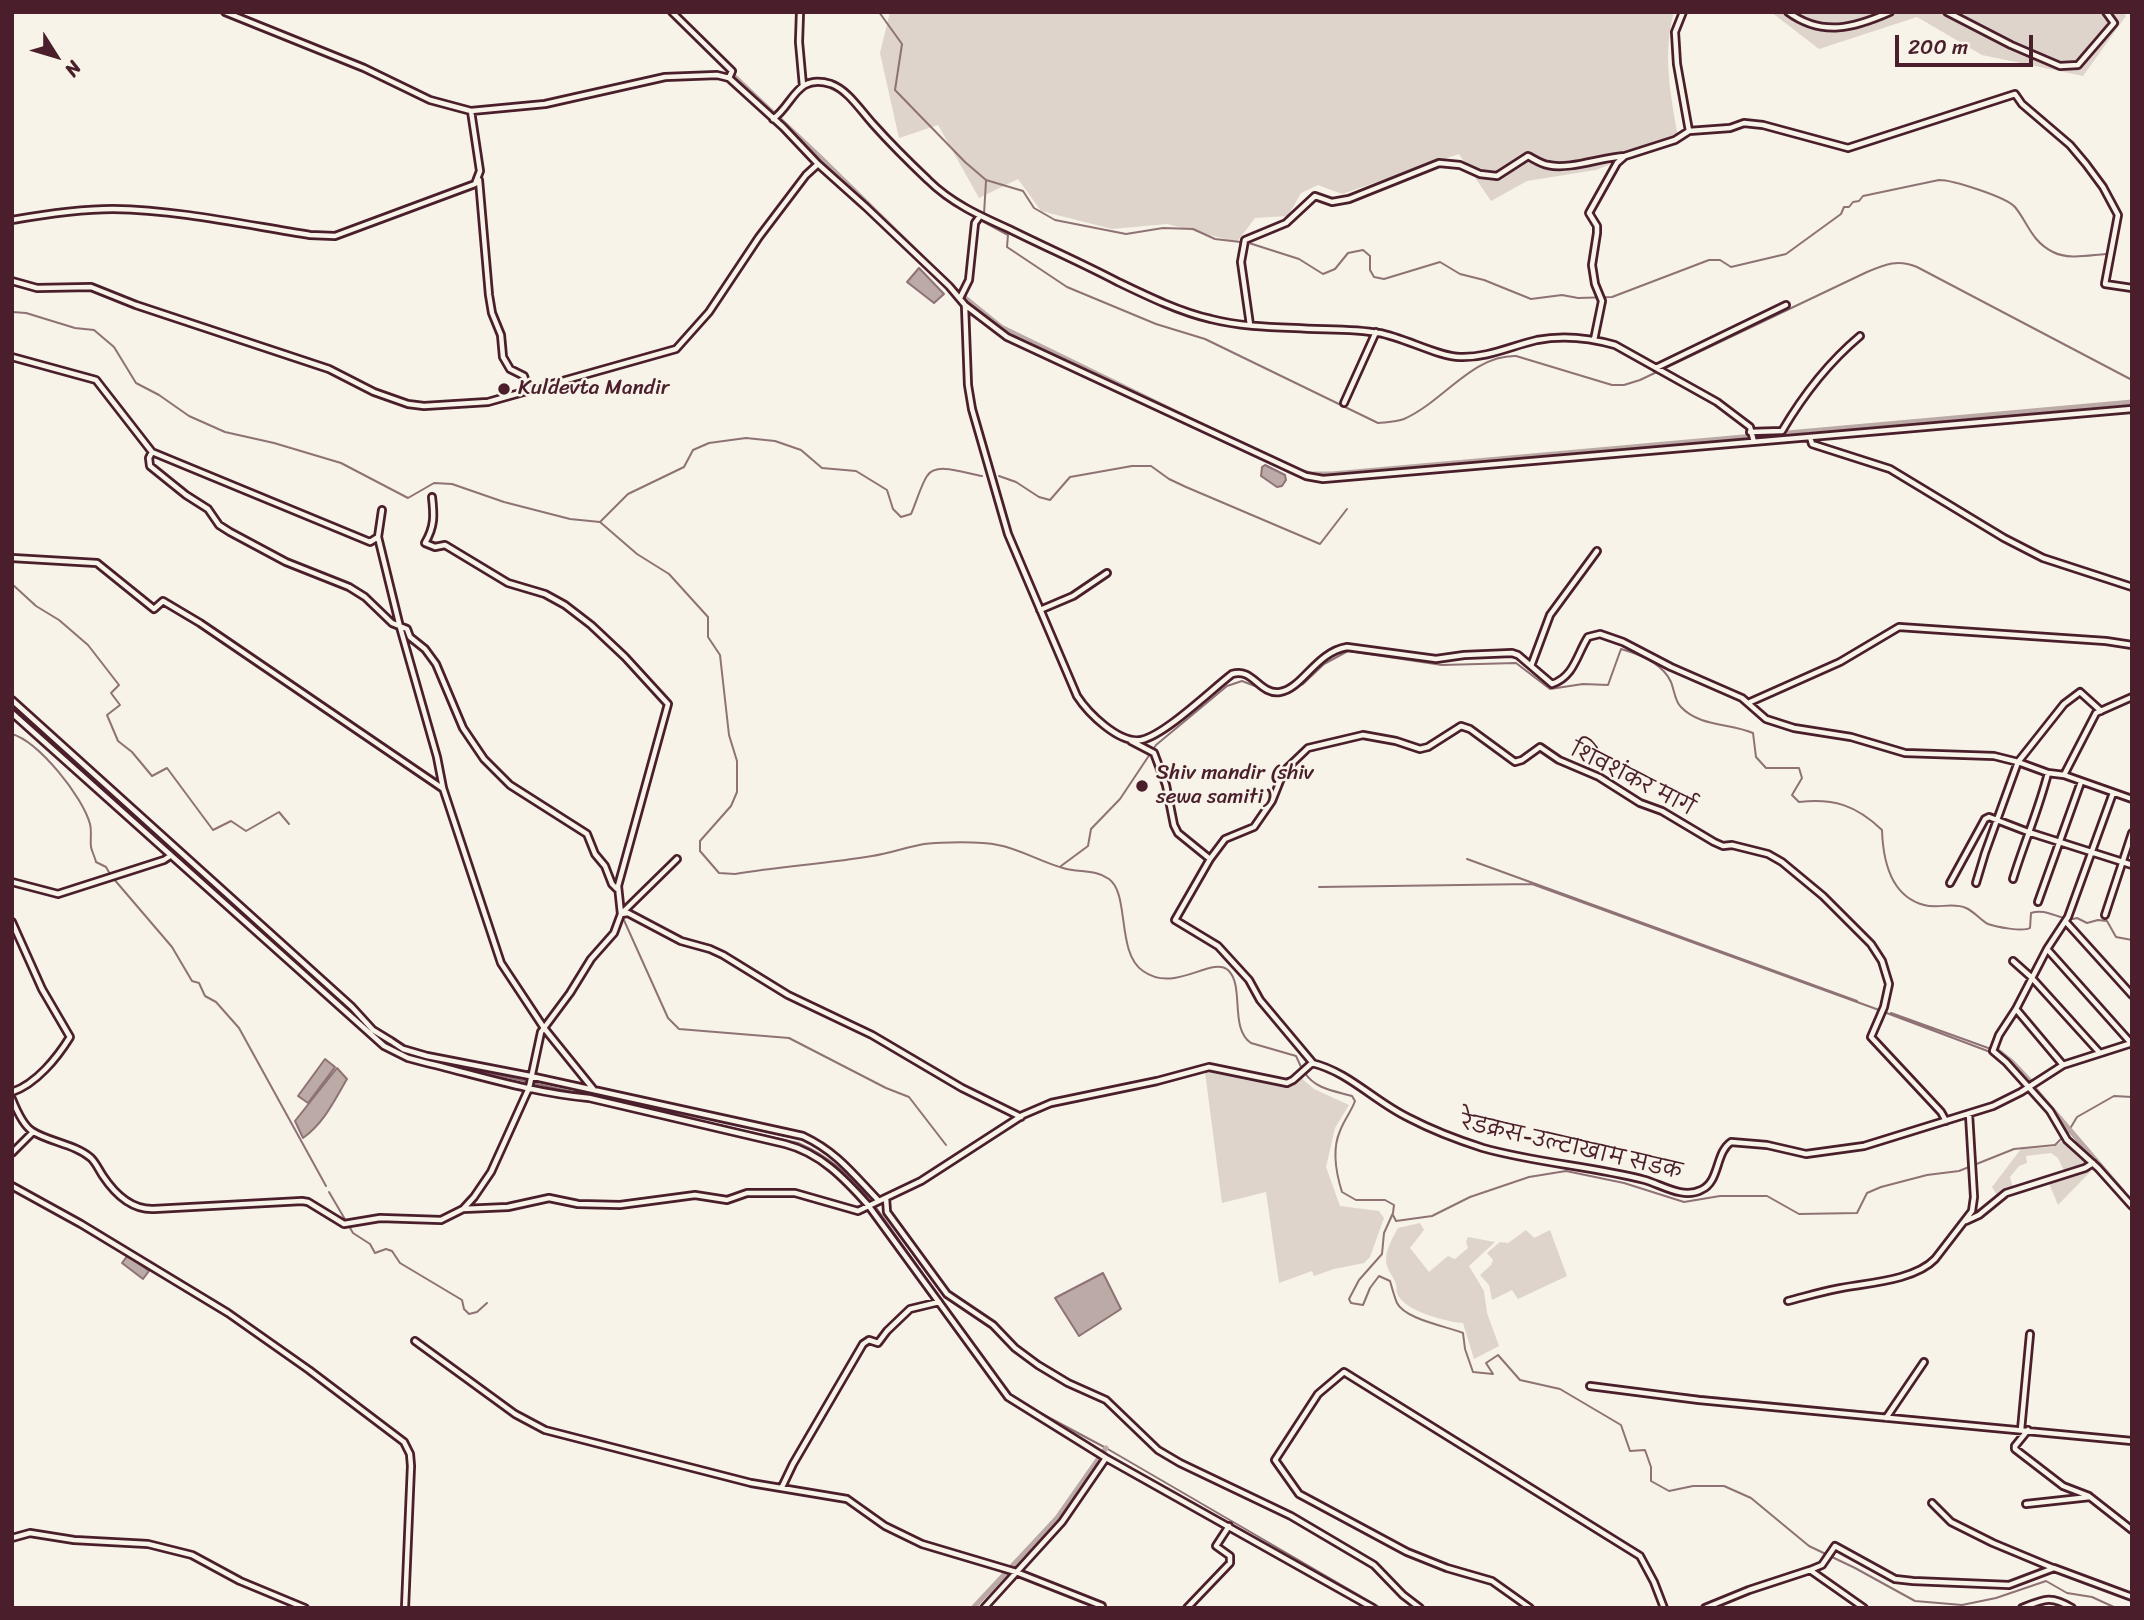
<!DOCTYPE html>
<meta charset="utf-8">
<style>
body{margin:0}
#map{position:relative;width:2144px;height:1620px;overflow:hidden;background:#f7f3e8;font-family:Sriracha,sans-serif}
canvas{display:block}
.frame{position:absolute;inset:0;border:14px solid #4a1f2b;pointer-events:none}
.north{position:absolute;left:21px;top:21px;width:70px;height:70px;-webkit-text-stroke:5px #f7f3e8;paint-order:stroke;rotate:127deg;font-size:19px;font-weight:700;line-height:28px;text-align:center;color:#4a1f2b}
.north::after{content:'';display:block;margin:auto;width:24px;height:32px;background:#4a1f2b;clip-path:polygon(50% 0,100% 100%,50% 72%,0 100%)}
.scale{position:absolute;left:1895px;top:35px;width:138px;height:32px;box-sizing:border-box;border:4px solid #4a1f2b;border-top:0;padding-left:9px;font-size:21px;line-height:24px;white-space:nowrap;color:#4a1f2b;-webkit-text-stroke:5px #f7f3e8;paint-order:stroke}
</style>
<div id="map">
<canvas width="2144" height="1620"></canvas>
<div class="frame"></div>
<div class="north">N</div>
<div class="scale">200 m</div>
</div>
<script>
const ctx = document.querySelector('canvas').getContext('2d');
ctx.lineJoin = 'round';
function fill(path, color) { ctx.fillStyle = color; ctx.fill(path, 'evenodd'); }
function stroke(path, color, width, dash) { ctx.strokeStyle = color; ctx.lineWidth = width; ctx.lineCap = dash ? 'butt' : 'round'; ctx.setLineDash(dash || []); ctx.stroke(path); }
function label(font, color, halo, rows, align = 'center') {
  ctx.font = font + ' Sriracha,"Playpen Sans Deva",sans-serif'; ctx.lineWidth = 5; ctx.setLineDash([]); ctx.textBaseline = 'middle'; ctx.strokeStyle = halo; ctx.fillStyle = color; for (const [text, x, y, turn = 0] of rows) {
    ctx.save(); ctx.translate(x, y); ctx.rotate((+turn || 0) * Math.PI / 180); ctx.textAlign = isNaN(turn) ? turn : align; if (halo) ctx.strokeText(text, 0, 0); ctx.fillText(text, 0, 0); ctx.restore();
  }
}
fill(new Path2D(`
 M890 12H1674C1662 54 1671 96 1678 137L1596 170 1527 181 1491 201 1459 154 1342 194 1318 185 1301 193 1288 216 1255 218 1237 242 1167 224 1112 229 1041 211 1018 179 979 198 938 125 899 138 880 53Z
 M1771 12H2124L2126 16 2083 76 1982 55 1917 17 1819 49Z
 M1205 1072H1222L1283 1086 1291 1085 1299 1076 1314 1089 1349 1105 1335 1128 1326 1167 1340 1206 1379 1211 1384 1218 1370 1257 1364 1263 1334 1269 1314 1276 1312 1271 1279 1283 1266 1192 1222 1203Z
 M2064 1140 2089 1164 2065 1173 2058 1158 2051 1153 2026 1156 2027 1163 2019 1166 2010 1177 2013 1188 1998 1197 1992 1187 2021 1149 2053 1147Z
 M2092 1170 2058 1205 2048 1181Z
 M1420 1223 1424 1230 1410 1248 1429 1272 1448 1256 1455 1259 1468 1248 1466 1242 1468 1237 1495 1242 1469 1266 1484 1291 1487 1313 1499 1346 1474 1359 1463 1323C1447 1322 1405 1311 1398 1295 1396 1292 1397 1288 1396 1284 1393 1275 1386 1270 1386 1259 1386 1249 1393 1237 1398 1228Z
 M1526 1230 1534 1238 1550 1230 1567 1276 1518 1299 1512 1290 1492 1300 1489 1285 1480 1275 1491 1265 1493 1260 1487 1253 1500 1242 1508 1243Z`), '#ded4cc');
const water = new Path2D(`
 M919 268 944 294 934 303 907 282Z
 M1265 465 1285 475 1286 480 1282 486 1277 487 1261 476 1262 467Z
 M325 1059 335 1067 308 1103 298 1096Z
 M337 1068 347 1079C334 1101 324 1123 303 1138L295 1121Z
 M128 1255 149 1271 143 1279 122 1263Z
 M1103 1273 1121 1309 1079 1336 1055 1298Z`);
fill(water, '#bcaaa7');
stroke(water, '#8e7275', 2);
stroke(new Path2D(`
 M879 12 902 44 895 90 965 162 986 180 1023 191 1034 208 1055 220 1126 234 1163 228 1193 229 1215 239 1249 243 1299 259 1323 274 1335 269 1348 253 1363 250 1370 256V270L1374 277 1384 279 1440 262 1460 274 1484 280 1531 299 1562 295 1578 298 1612 297 1709 260H1720L1731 267 1786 254 1841 214 1844 207H1849L1853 202 1859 201 1863 196 1939 180C1953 180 2006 197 2015 207 2028 223 2032 242 2053 252 2068 260 2090 255 2106 254
 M984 214 986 181
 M982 219V221L1008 235 1007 247 1067 287 1156 324 1205 339 1378 423C1387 422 1396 422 1404 419 1443 402 1472 355 1516 356L1612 385H1624L1640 380 1867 272C1886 264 1898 259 1917 267L2132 380
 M12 312 26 313 75 328 94 330 114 347 136 383 159 395 189 416 225 432 274 443 341 463 408 498 434 483 452 484 504 502 570 519 600 522 637 554 669 574 708 617V637L720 655 729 735 737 761V792L731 806 700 841V851L719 873 735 874C780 866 826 864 872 856 889 854 906 847 924 844 941 842 981 841 998 845 1020 849 1041 862 1063 868 1079 873 1095 869 1109 879 1130 894 1116 953 1143 971 1175 994 1211 956 1228 970 1245 986 1229 1028 1251 1043L1296 1056 1302 1069
 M999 476 1016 482 1039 497 1050 500 1070 477 1132 466H1151L1169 479 1186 487 1320 544 1347 509
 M600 522 628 494 684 467 693 450 709 443 746 438 775 441 801 450 822 468 856 471 887 490 893 509 901 517 911 514C916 503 921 485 927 476 936 461 967 474 982 476
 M12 584 36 606 59 620 88 645 119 685 111 693 120 705 107 715 118 741 132 752 152 776 167 768 213 830 231 821 246 831 279 812 289 824
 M1292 689 1303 684 1324 664 1348 651 1442 665 1516 663 1550 689 1583 684 1608 685 1621 649C1639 654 1663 664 1671 682 1674 689 1675 702 1681 707 1700 727 1730 723 1753 733L1756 757 1766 768H1799L1802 778 1792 795 1799 802C1833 798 1856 805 1882 830 1883 860 1890 896 1924 905 1938 909 1953 902 1966 908 1975 912 1980 920 1988 924 1996 927 2023 932 2030 928L2031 913C2048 907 2062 923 2077 918L2087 923 2098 920 2107 921 2116 937 2132 940
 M12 708 133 814 382 1041
 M12 734C39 742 83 797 90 824 92 832 90 839 91 847 92 852 95 857 96 862L106 867 110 874
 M1467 859 1857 1001
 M1061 866 1088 846 1091 829 1120 799 1156 745 1227 686 1242 681 1273 693
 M113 878 172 947 192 981 199 983 205 996 216 1002 239 1028 326 1186
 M1319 887 1532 884 1879 1010
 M623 918 668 1018 679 1029 789 1038 886 1088 909 1097 946 1145
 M1884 1012 1993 1053
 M1891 1013 1991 1049
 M405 1054 798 1143C827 1155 853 1177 871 1202
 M1305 1073C1315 1089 1335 1091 1352 1096L1355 1101C1351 1112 1344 1120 1340 1131 1332 1149 1336 1173 1342 1192L1356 1200H1385L1394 1205 1393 1213 1384 1233 1382 1254 1359 1280 1349 1299 1351 1303 1363 1305 1370 1288 1379 1276 1390 1281C1392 1288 1394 1296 1397 1303 1405 1319 1445 1326 1463 1333L1465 1349 1473 1372 1493 1374 1486 1363 1498 1355 1520 1380 1560 1389 1621 1425 1630 1451 1645 1450 1651 1467V1481L1669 1491 1693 1486H1724L1751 1498 1809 1546 1855 1568 1915 1601 1962 1605 1996 1598 2046 1581 2067 1593 2092 1597 2116 1608
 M329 1192 353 1233 370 1244 375 1253 386 1249 392 1251 400 1263 462 1300 464 1309 469 1314 477 1312 487 1303
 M875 1206 977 1350
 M1393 1215 1396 1221 1432 1216 1470 1197 1529 1177 1566 1171 1624 1183 1684 1202 1720 1196H1767L1799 1214 1857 1213 1867 1193 1881 1187 1927 1175 1959 1171 2014 1149 2055 1145 2068 1132 2077 1117 2114 1096 2132 1097
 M1004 1389 1016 1399
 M1020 1402 1106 1448 1381 1608`), '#8e7275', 2);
stroke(new Path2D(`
 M735 77 820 157 959 293 1001 327 1214 431
 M1295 470 1311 474H1332L2132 402
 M1997 1050 2012 1062 2030 1081
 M2033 1087 2123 1192
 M2125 1195 2132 1202
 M1686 1396 1885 1415
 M1891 1416 1964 1423
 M973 1608 1057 1518 1106 1448`), '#bcaaa7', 5);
const street = new Path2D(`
 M225 12 364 68 430 100 471 111 545 104 665 77 717 75 729 78 783 127 818 164 866 207 949 286 965 305 1007 337 1306 476 1323 479 1810 437 1812 444 1890 469 2004 538 2043 558 2132 587
 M672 12 732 71 729 78
 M800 12 799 42 803 86
 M1788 12C1822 37 1854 28 1890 12
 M1947 12 2011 45 2060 66 2078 65 2114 23 2106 12
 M773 119C794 104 796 73 831 84 848 90 861 111 873 124 890 143 909 162 928 180 951 203 980 216 1009 229 1045 247 1082 263 1118 282 1147 296 1180 312 1211 319 1238 326 1267 327 1295 328 1322 330 1352 328 1379 333 1403 337 1439 357 1460 357 1487 358 1511 346 1537 340 1563 335 1590 338 1615 345L1717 402 1750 427 1754 442
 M1689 131 1730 128 1744 123 1763 125 1848 148 2015 94 2022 104 2070 145 2086 164 2103 187 2118 215 2105 284 2132 288
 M479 180 489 295 492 313 501 335 503 357 510 369 524 376 529 391
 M12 220C46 214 79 209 113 209 179 210 246 225 310 235L335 236 475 184 480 171 471 111
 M12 281 37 288 91 287 136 305 329 369 374 392 408 404 424 406 488 402 676 349 709 312 759 237 806 175 818 164
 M960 298 969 280 975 223 980 216
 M965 306 968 385 972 409 1008 534 1077 696C1088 713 1119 744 1141 740 1165 735 1211 690 1232 674 1253 667 1259 695 1280 692 1302 689 1316 652 1347 647L1436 659 1464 655 1512 653 1518 655 1552 684C1574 677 1577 654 1588 637L1600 634 1623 642 1671 667 1742 698 1766 719 1794 728 1851 737 1905 753 1994 756 2018 762 2048 773 2064 775 2132 799
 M1250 325 1241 262 1245 240 1286 223 1315 196 1332 202 1349 199 1439 163 1460 165 1480 174 1497 176 1528 156C1534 159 1541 164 1548 165 1570 170 1602 157 1625 156
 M1594 340 1602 301 1595 284 1592 265 1597 233V226L1589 213 1617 163 1625 156 1675 140 1689 131 1677 64 1675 32 1683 12
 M12 357 96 380 152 452 370 542 378 537
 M1656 368 1786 305
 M1344 403 1376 332
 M1750 432 1782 431C1802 397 1829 362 1860 336
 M1810 437 2132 409
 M152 452 149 458 150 466 186 495 208 509 219 525 230 532 286 562 349 587 365 597 392 623 407 629 410 637 425 649 436 664 463 728 484 759 510 785 587 834 595 854 605 866 612 884 617 889
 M432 497C434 515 435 526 425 543L435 547 445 545 508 583 545 594 565 605 591 625 625 657 668 704 618 886 621 914
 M382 510 378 537 400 627 437 757 443 788 501 963 544 1028 594 1090
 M12 558 97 563 154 609 163 601 200 623 442 788
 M1040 610 1073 596 1107 573
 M1531 666 1550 615 1597 551
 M12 700 352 1007 373 1030 391 1041 403 1049 427 1056 530 1076 803 1136C837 1152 853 1174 878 1200
 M1748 703 1840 662 1899 627 2106 641 2132 645
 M12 713 384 1046 408 1058 423 1062C477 1075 533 1093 589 1098L785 1144C820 1153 844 1178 868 1205L1008 1397 1106 1458 1373 1608
 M1131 741 1154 753 1166 785 1174 825 1178 833 1210 859 1175 920 1218 946 1249 980 1260 1000 1312 1062
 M2064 775 2096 713 2132 697
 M2113 793 2068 917 2047 949 2016 1009 1999 1035 1993 1051 2006 1062 2050 1111 2067 1140 2098 1168 2132 1206
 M1210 859 1225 839 1254 827 1272 801 1284 771 1308 748 1363 735 1396 741 1420 749 1428 747 1461 726 1470 729 1515 762 1522 760 1540 747 1559 760 1599 777 1640 803 1662 811 1714 842 1723 846 1732 845 1768 854 1782 862 1823 896 1871 944 1882 961 1889 984 1884 1007 1871 1037 1941 1112 1946 1121
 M2013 879C2024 843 2039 809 2048 773
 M12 882 58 894 164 860 170 856
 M1950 883 1985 819 1989 817 2028 832 2132 865
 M1976 883 1985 853 2018 762 2064 704 2080 692 2101 711
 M2038 902 2081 782
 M622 913 677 859
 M2105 915 2132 833
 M12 922 42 989 70 1037C57 1058 36 1084 12 1092
 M2066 922 2132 995
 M2047 949 2131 1043
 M2013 961 2031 977 2099 1052
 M2016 1009 2063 1065
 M12 1099C16 1109 23 1125 32 1131 49 1142 75 1144 91 1158 96 1163 99 1170 103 1176 115 1194 132 1210 154 1209L302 1201 308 1202 344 1224 380 1218 441 1220 463 1209 474 1197 491 1172 529 1088 541 1032 570 993 591 959 614 933 621 914 628 913 681 941 710 949 723 955 788 995 872 1035 962 1088 1021 1117
 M12 1153 33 1132
 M12 1186 81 1224 228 1313 309 1370 404 1442 410 1454 411 1466 405 1608
 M886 1198 887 1212 947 1294 993 1325 1015 1348 1038 1365 1068 1383 1106 1400 1158 1450 1180 1463 1291 1516 1374 1565 1403 1595 1420 1608
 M463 1209 508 1207 549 1198 578 1204 620 1205 695 1195 727 1200 747 1193H795L858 1211 921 1181 1023 1115 1051 1103 1157 1081 1209 1067 1287 1083 1293 1080 1312 1063C1349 1072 1375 1102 1409 1118 1432 1130 1458 1140 1483 1148 1536 1163 1591 1166 1645 1180 1662 1185 1683 1199 1701 1190 1720 1182 1715 1153 1731 1142L1767 1145 1806 1154 1864 1146 1993 1106 2021 1092 2063 1065 2132 1043
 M1966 1221 1979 1215 2006 1193 2085 1168 2093 1163
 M1788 1301C1804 1297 1820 1292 1836 1289 1865 1283 1914 1281 1935 1259L1972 1211 1974 1197 1969 1114
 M415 1341 515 1414 545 1430 751 1483 847 1499 885 1526 922 1544 1016 1572 1102 1606 1101 1608
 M1590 1386 1699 1400 2132 1441
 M1886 1418 1924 1362
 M2021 1430 2030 1334
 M2028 1430 2015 1446V1449L2063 1486 2089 1496
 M782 1487 793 1464 863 1344 869 1340 878 1343 887 1331 910 1309 939 1302
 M1932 1503 1951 1522 1993 1543 2053 1568
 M2026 1504 2090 1497 2132 1530
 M12 1538 30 1533 74 1540 148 1544 192 1555 240 1581 305 1608
 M1810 1570 1864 1608
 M984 1608 1062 1522 1106 1458
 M1187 1608 1230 1563V1556L1216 1546 1229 1526
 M1530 1608 1492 1581 1447 1568 1407 1552 1299 1494 1275 1460 1318 1394 1344 1372 1640 1556 1654 1582 1664 1608
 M1705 1608 1749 1590 1810 1570 1822 1565 1835 1546 1895 1579 1913 1581 2009 1585 2054 1568 2132 1597
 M2022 1608C2044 1599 2051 1595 2072 1608`);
stroke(street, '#4a1f2b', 10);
stroke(street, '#f7f3e8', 4.5);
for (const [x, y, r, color] of [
 [504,389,7,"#4a1f2b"],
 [1142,786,7,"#4a1f2b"]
]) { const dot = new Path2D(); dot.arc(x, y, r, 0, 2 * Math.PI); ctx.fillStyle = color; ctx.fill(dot); stroke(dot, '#f7f3e8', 2.5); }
label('21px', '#4a1f2b', '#f7f3e8', [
 ["Kuldevta Mandir",518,389],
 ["Shiv mandir (shiv",1156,774],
 ["sewa samiti)",1156,798]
], 'left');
label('21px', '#4a1f2b', '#f7f3e8', [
 ["शिवशंकर मार्ग",1632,780,27],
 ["रेडक्रस-उल्टाखाम सडक",1571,1148,13]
]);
</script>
